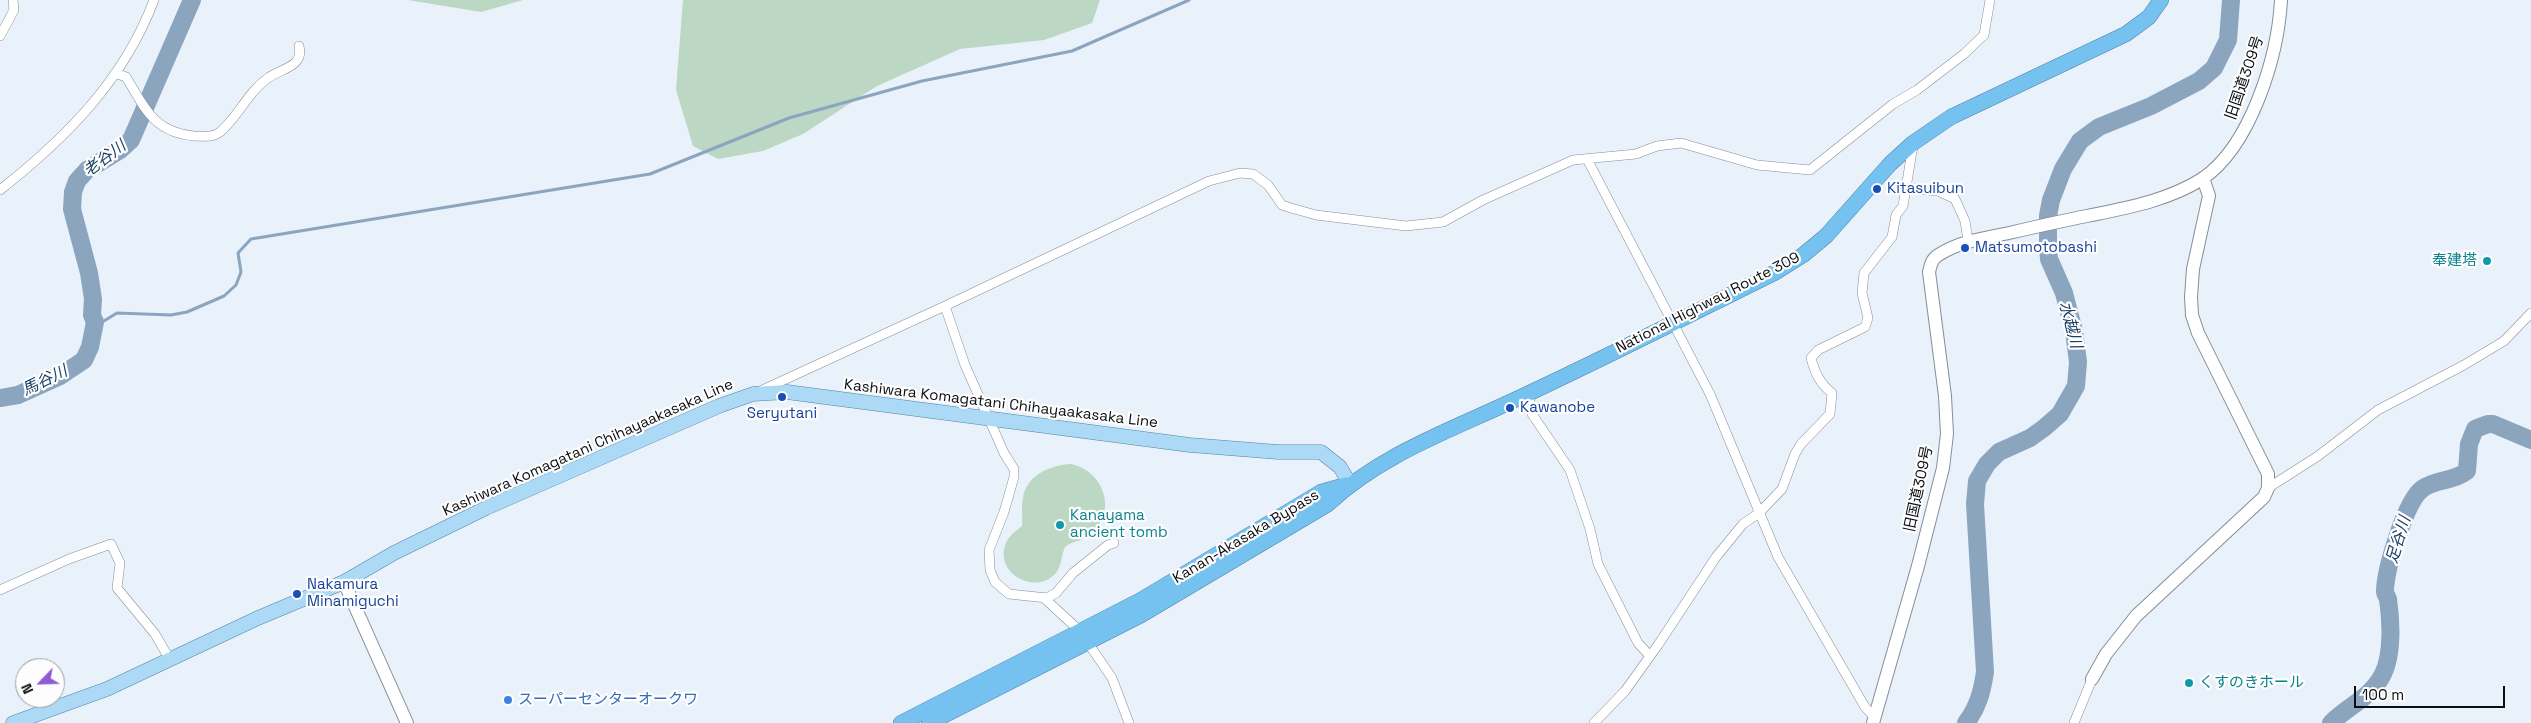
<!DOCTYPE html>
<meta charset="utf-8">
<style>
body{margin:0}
#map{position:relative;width:2531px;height:723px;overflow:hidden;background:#e9f1fb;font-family:"Space Grotesk",sans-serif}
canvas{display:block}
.north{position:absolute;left:15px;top:658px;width:50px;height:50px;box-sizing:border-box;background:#fdfdfd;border:1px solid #9c9d9e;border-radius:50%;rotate:246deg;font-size:14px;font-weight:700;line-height:20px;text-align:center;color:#0a0d10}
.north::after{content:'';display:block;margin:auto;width:18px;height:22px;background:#8f5cd5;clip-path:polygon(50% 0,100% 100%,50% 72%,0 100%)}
.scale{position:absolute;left:2354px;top:686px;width:151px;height:22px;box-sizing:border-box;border:2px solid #0a0d10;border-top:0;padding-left:6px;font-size:15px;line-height:18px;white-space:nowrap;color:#0a0d10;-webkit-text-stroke:4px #fdfdfd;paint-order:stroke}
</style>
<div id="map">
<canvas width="2531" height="723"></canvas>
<div class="north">N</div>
<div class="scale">100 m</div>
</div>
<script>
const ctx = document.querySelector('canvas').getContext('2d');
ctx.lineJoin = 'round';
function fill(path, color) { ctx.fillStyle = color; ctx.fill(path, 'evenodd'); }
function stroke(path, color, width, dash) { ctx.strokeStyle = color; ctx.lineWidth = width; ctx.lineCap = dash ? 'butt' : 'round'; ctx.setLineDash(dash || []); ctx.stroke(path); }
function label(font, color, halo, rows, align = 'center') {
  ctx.font = font + ' "Space Grotesk","Noto Sans JP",sans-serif'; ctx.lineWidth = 4.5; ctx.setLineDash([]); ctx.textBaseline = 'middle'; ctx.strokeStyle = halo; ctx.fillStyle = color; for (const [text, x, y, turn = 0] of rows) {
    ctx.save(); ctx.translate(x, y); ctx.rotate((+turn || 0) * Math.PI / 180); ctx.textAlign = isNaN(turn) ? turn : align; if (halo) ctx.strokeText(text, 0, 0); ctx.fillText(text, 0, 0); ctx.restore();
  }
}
fill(new Path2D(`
 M408 0H523L481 12Z
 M683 0H1100L1092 23 1044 40 960 49 877 86 803 134 763 151 718 159 693 146 676 90Z
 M1071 464C1101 470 1117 506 1095 530 1083 543 1075 539 1065 547 1061 556 1062 565 1056 573 1035 597 993 572 1006 543 1009 535 1016 531 1022 526 1023 517 1021 507 1023 498 1026 475 1051 465 1071 464Z`), '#bcd7c4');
stroke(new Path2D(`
 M94 327 117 313 171 315 187 312 224 296 236 285 241 272 238 253 251 239 650 174 789 118 922 81 1072 51 1189 0`), '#8ba5bf', 3);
stroke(new Path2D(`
 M0 398 18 395 60 376 84 360 90 347 95 322 92 315 93 299 89 273 72 209 73 192 77 181 87 170 120 150 131 140 192 0
 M1966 723C1978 707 1982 692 1985 672L1975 504 1977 481 1987 464 1999 452 2030 438 2044 428 2060 414 2076 386 2078 362 2074 331 2064 293 2049 259 2048 247V216L2051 200 2063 169 2080 141 2099 127 2151 106 2199 81 2214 68 2228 40 2231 0
 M2331 723C2349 705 2371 698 2383 674 2393 654 2391 620 2388 599 2387 596 2385 594 2385 592 2385 571 2405 502 2422 489 2435 479 2453 482 2467 471L2469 444 2475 429 2488 424H2493L2531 440`), '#8ba5bf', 18);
const street = new Path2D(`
 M0 36 14 10 13 0
 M115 73 126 77C145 108 153 132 194 136 203 136 212 138 220 132 239 116 247 93 268 78 282 68 304 67 299 46
 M1913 145 1906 188 1938 191 1955 199 1965 221 1968 241
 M1587 159 1710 394 1778 557 1865 707 1875 718
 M0 190C66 138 124 80 154 0
 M945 306 965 365 1004 453 1014 469V477L1004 512 989 550 990 570 995 582 1009 594 1047 598 1056 593 1073 573 1108 545 1114 543
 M760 391 945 306 1209 181 1240 173 1253 174 1268 185 1282 205 1291 208 1316 215 1406 226 1443 222 1483 200 1573 160 1636 154 1657 146 1681 143 1757 165 1810 170 1893 104 1917 90 1964 54 1984 35 1990 0
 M1528 393 1532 414 1570 470 1590 529 1598 564 1638 643 1650 656
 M2268 488 2318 456 2378 410 2464 365 2504 341 2531 313
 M0 590 69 559 111 544 120 563 117 588 155 634 170 660
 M1044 598 1081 632
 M1088 643 1112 678 1129 723
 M1594 723 1625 691 1658 645 1716 557 1743 524 1759 513 1782 489 1795 454 1801 444 1830 414 1832 393C1820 384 1815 373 1811 358L1818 350 1865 327 1868 318 1862 293 1864 273 1892 237 1896 215 1903 206 1906 188
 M2074 723 2092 679`);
const secondary = new Path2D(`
 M344 582 407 723
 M2092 679 2106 654 2136 616 2264 497 2268 488V474L2198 333 2192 315 2191 297 2193 269 2209 196 2203 178
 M1873 723 1918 566 1943 468 1947 434 1945 396 1929 272C1931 264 1932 258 1940 254 1961 241 1985 238 2009 233 2035 227 2061 221 2087 216 2126 208 2167 201 2202 179 2251 146 2278 56 2281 0`);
const primary = new Path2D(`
 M13 723 107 689 258 618 344 582 394 553 486 508 719 406 753 394 787 392 1190 445 1278 452H1321L1340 467 1350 484`);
const highway = new Path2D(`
 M901 723 1141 600 1321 492 1346 485
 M929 723 1141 615 1328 504C1379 456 1446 432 1508 403 1599 361 1687 316 1776 272L1803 255 1826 236 1890 164 1913 143 1951 117 2126 34 2149 17 2161 0`);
stroke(street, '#868d96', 10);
stroke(secondary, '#868d96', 14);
stroke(primary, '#5083a2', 15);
stroke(highway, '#5083a2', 16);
stroke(street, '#fff', 9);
stroke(secondary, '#fff', 12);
stroke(primary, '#acdaf6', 14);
stroke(highway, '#75c2f0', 15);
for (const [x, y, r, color] of [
 [1877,189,5,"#1a4fb4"],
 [1965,248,5,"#1a4fb4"],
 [2487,261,5,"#0f9aa8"],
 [782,397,5,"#1a4fb4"],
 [1510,408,5,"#1a4fb4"],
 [1060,525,5,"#0f9aa8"],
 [297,594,5,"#1a4fb4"],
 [2189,683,5,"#0f9aa8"],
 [508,700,5,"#3f7fe0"]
]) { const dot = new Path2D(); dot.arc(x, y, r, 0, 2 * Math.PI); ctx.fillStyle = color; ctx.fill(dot); stroke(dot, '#fdfdfd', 2); }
label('15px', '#0a0d10', '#fdfdfd', [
 ["旧国道309号",2245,78,-71],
 ["National Highway Route 309",1708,303,-27],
 ["Kashiwara Komagatani Chihayaakasaka Line",1001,404,7],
 ["Kashiwara Komagatani Chihayaakasaka Line",588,448,-24],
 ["旧国道309号",1919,489,-78],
 ["Kanan-Akasaka Bypass",1246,537,-31]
]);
label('15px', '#164399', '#fdfdfd', [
 ["Kitasuibun",1887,189],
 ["Matsumotobashi",1975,248],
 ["Kawanobe",1520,408],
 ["Seryutani",782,414,"center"],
 ["Nakamura",307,585],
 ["Minamiguchi",307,602]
], 'left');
label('15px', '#0d838f', '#fdfdfd', [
 ["奉建塔",2477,261,"right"],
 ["Kanayama",1070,516],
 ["ancient tomb",1070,533],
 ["くすのきホール",2199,683]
], 'left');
label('15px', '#366cbe', '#fdfdfd', [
 ["スーパーセンターオークワ",518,700]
], 'left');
label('italic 16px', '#184065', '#fdfdfd', [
 ["老谷川",105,159,-37],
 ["水越川",2070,325,75],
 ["馬谷川",45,381,-26],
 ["足谷川",2399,540,-73]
]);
</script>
